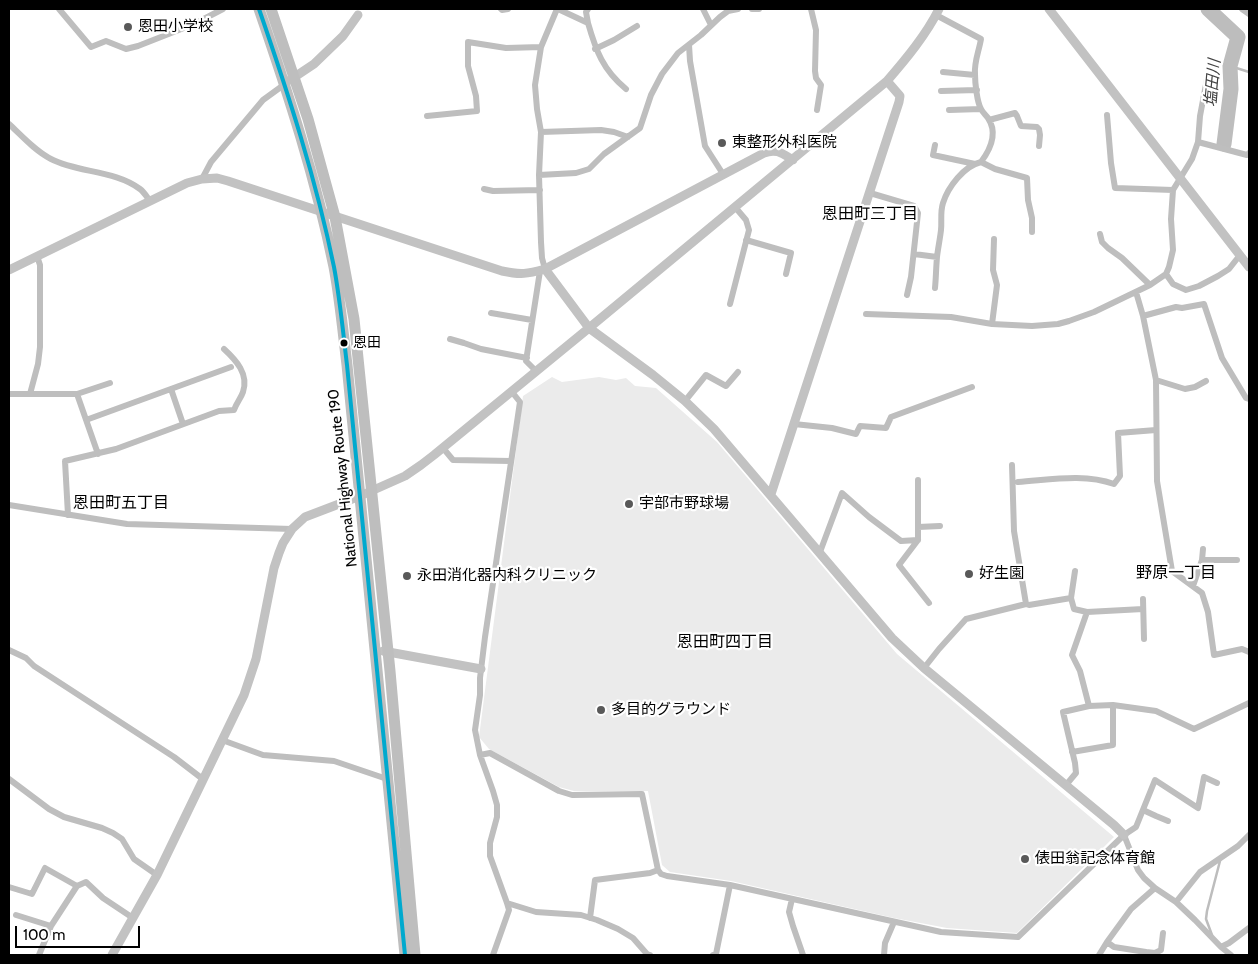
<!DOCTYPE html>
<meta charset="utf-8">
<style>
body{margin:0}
#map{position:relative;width:1258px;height:964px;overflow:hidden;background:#fff;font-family:Cabin,sans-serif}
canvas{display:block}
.frame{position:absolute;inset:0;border:10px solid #000;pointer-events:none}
.scale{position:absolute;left:15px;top:926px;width:125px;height:22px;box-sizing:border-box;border:2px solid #000;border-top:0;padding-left:6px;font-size:15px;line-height:18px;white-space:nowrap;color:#000;-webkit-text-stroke:4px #fff;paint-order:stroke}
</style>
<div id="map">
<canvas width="1258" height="964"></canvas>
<div class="frame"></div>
<div class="scale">100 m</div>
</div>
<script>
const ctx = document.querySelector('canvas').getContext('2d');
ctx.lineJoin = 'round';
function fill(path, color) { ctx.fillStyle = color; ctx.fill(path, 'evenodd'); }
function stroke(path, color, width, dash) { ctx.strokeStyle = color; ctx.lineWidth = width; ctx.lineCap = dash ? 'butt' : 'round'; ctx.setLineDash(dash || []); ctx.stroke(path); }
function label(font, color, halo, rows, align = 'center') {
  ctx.font = font + ' Cabin,"Noto Sans JP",sans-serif'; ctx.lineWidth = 4.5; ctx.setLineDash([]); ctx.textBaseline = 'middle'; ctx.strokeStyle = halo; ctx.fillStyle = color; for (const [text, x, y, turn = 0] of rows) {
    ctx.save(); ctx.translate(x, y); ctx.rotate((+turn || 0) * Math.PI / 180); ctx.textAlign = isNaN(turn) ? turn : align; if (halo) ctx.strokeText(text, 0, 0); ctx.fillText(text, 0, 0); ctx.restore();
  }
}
fill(new Path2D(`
 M552 377 562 382 599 377 616 380 626 378 635 386 656 388 717 442 897 654 1114 837 1017 933 947 928 894 918 731 881 670 872 662 865 648 791H574L559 787 489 749 479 737 523 396Z`), '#ebebeb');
stroke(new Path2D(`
 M1230 66 1249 72
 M1212 935 1206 919 1207 911 1220 861`), '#bdbdbd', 2.5);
stroke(new Path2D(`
 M1208 9 1238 37 1230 66 1231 89 1224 144`), '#bdbdbd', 15);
stroke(new Path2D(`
 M59 9 91 47 106 41 126 49 138 46 194 24 223 9
 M501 9 502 10 508 9
 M558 9 588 23C596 51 603 70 626 89
 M588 9 586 12 588 23
 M703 9 711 25
 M752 9H759
 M811 9 816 30 815 71 816 78 821 85 817 110
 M1242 9 1249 14
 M689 45 690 61 705 146 723 174
 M595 49 614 40 637 26
 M943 72 975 75
 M941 91 977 90
 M949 110 981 109
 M1107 115 1111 163 1115 188 1173 190
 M427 116 477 111 476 96 468 66V42L506 48 541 47
 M989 120 1015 113 1017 116 1021 126 1037 127 1039 129 1040 135 1039 146
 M9 124C22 136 35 151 51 159 78 173 115 170 140 189 144 192 147 197 150 201
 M541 132 601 130 614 132 628 137
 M1198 142 1200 116 1207 79
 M935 145 933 155 975 164
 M981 162 995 169 1027 178 1028 200 1032 218V232
 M539 175 576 173 589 169 604 154 640 128 651 95 662 74 678 53 701 35 720 17 728 11 738 9
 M202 179 211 162 263 100 285 84
 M484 189 493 191 540 190
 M870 193 914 206 918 213 911 277 907 295
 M1100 234 1102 242 1108 248 1122 258 1150 285
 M746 240 791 253 786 274
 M914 254 937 257
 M545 269 542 258 541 242 539 175 541 132 537 109 535 85 541 47 557 9
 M1166 274 1173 284 1186 290 1199 286 1218 276 1229 269 1240 255
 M935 288C936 278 936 268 937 257 938 248 940 239 941 230 942 221 940 212 943 203 948 187 964 166 981 162 990 150 998 133 988 118 986 115 983 113 981 109 977 102 975 83 975 74 974 62 979 51 981 39L936 15
 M1136 292 1143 316 1156 380 1157 481 1172 571 1202 593 1208 612 1214 655 1242 649 1249 652
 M730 304 749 230 746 220 735 207
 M491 313 532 320
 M866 314 951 317 992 324 1032 326 1058 324 1069 321 1094 312 1150 285 1166 274 1169 267 1173 250 1171 219 1173 190 1192 159 1198 142 1247 155 1249 153
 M1143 316 1176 307 1182 308 1204 304 1222 358 1246 398 1249 399
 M992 324 997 285 993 270 994 239
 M450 339 464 343 481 349 527 358
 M536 371 526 361 540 271
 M1156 380 1185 389 1195 387 1206 381
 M171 389 183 424
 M9 394H77L110 383
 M30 394 38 364 40 347V265L37 256
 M77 394 98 454
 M685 401 706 375 726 386 738 372
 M86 420 231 367
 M794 424 832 428 856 434 860 426 886 428 891 417 972 387
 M443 448 453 460 511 461
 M1012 465 1014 531 1026 604
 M1018 482C1049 480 1084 473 1114 484L1120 476 1118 433 1156 430
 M9 505 127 524 292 529
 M68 515 65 461 116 449 219 411 234 410C237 402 241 398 243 392 249 374 236 360 224 349
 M918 527 940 526
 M918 540 899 565 929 603
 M820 552 842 493 869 517 901 541 918 540V480
 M1202 560H1237
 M1075 571 1071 598 1074 609 1087 612 1072 655 1080 671 1089 706
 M1193 586 1202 560 1203 549
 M1143 599 1144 639
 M1087 612 1143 609
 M9 650 26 658 34 666 174 757 204 780
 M924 668 939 649 966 619 1026 604 1029 605 1071 598
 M222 740 263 755 334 761 387 779
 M1072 752 1113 745V705
 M480 755 490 753 559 791 572 795 642 794 658 870 661 874 667 876 730 885 941 932 1018 937 1124 835 1136 827 1155 780 1198 808 1204 777 1217 783
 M9 779 49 809 64 817 102 828 113 833 122 839 134 859 157 875
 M1066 785 1076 773 1075 763 1063 712 1089 706 1113 705 1156 711 1194 729 1249 703
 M1143 810 1156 816 1168 821
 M1124 835 1138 870 1144 878 1155 888 1176 902 1195 920 1221 947 1231 955
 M9 887 32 894 45 868 77 886
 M792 899 789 912 793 926 803 955
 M1176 902 1200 872 1238 846 1249 835
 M507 903 536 912 581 915 597 920 618 929 633 938 647 954 650 955
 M16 915 51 926
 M590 918 595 880 650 873 658 870
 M1107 942 1114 947 1146 952
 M1221 947 1229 943 1249 928
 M39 955 51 926 77 886 86 882 103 898 133 918
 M493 955 509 910 507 903 490 856V843L497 817V805L493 791 480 755 475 730 480 695V678L485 637 520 402 512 392
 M713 955 716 954 730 885
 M884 955 885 943 894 922
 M1099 955 1107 942 1131 909 1155 888
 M1147 955 1146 952 1155 953 1161 950 1163 933`), '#bebebe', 6);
stroke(new Path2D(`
 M1049 9 1249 267
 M290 80 314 64 343 36 358 15
 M545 269 589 328 653 375 685 401 714 429 892 638 924 668 1114 825 1124 835
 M9 270 187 183 202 179 217 178 228 181 502 271C521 275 527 274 545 269L764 153C777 148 783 154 793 160
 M771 494 899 102 900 96 887 81
 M383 651 481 669
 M112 955 157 875 244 695 256 659 274 568 279 553 283 543 292 529 305 517 360 496 405 476 421 465 434 455 589 328 887 81C906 59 926 35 939 9`), '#c2c2c2', 9);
stroke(new Path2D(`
 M259 9C288 93 316 179 334 267 340 299 343 332 347 365L405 955
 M271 9 308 119 335 217 354 319 390 671 415 955`), '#bebebe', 11);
stroke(new Path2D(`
 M259 9C288 93 316 179 334 267 340 299 343 332 347 365L405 955`), '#00a9ce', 4);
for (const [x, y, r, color] of [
 [128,27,5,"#595959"],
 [722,143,5,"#595959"],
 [344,343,4.5,"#000"],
 [629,504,5,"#595959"],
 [969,574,5,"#595959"],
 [407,576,5,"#595959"],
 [601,710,5,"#595959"],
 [1025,859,5,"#595959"]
]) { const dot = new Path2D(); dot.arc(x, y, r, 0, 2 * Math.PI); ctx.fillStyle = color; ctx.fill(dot); stroke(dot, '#fff', 2); }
label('14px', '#000', '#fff', [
 ["恩田",353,343]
], 'left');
label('15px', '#000', '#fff', [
 ["恩田小学校",138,27],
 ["東整形外科医院",732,143],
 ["宇部市野球場",639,504],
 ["好生園",979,574],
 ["永田消化器内科クリニック",417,576],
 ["多目的グラウンド",611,710],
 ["俵田翁記念体育館",1035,859]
], 'left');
label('15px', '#000', '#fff', [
 ["National Highway Route 190",343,478,-96]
]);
label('italic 16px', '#424242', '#fff', [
 ["塩田川",1213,83,-85]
]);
label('16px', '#000', '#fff', [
 ["恩田町三丁目",870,214],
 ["恩田町五丁目",121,503],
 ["野原一丁目",1176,573],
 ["恩田町四丁目",725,642]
]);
</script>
